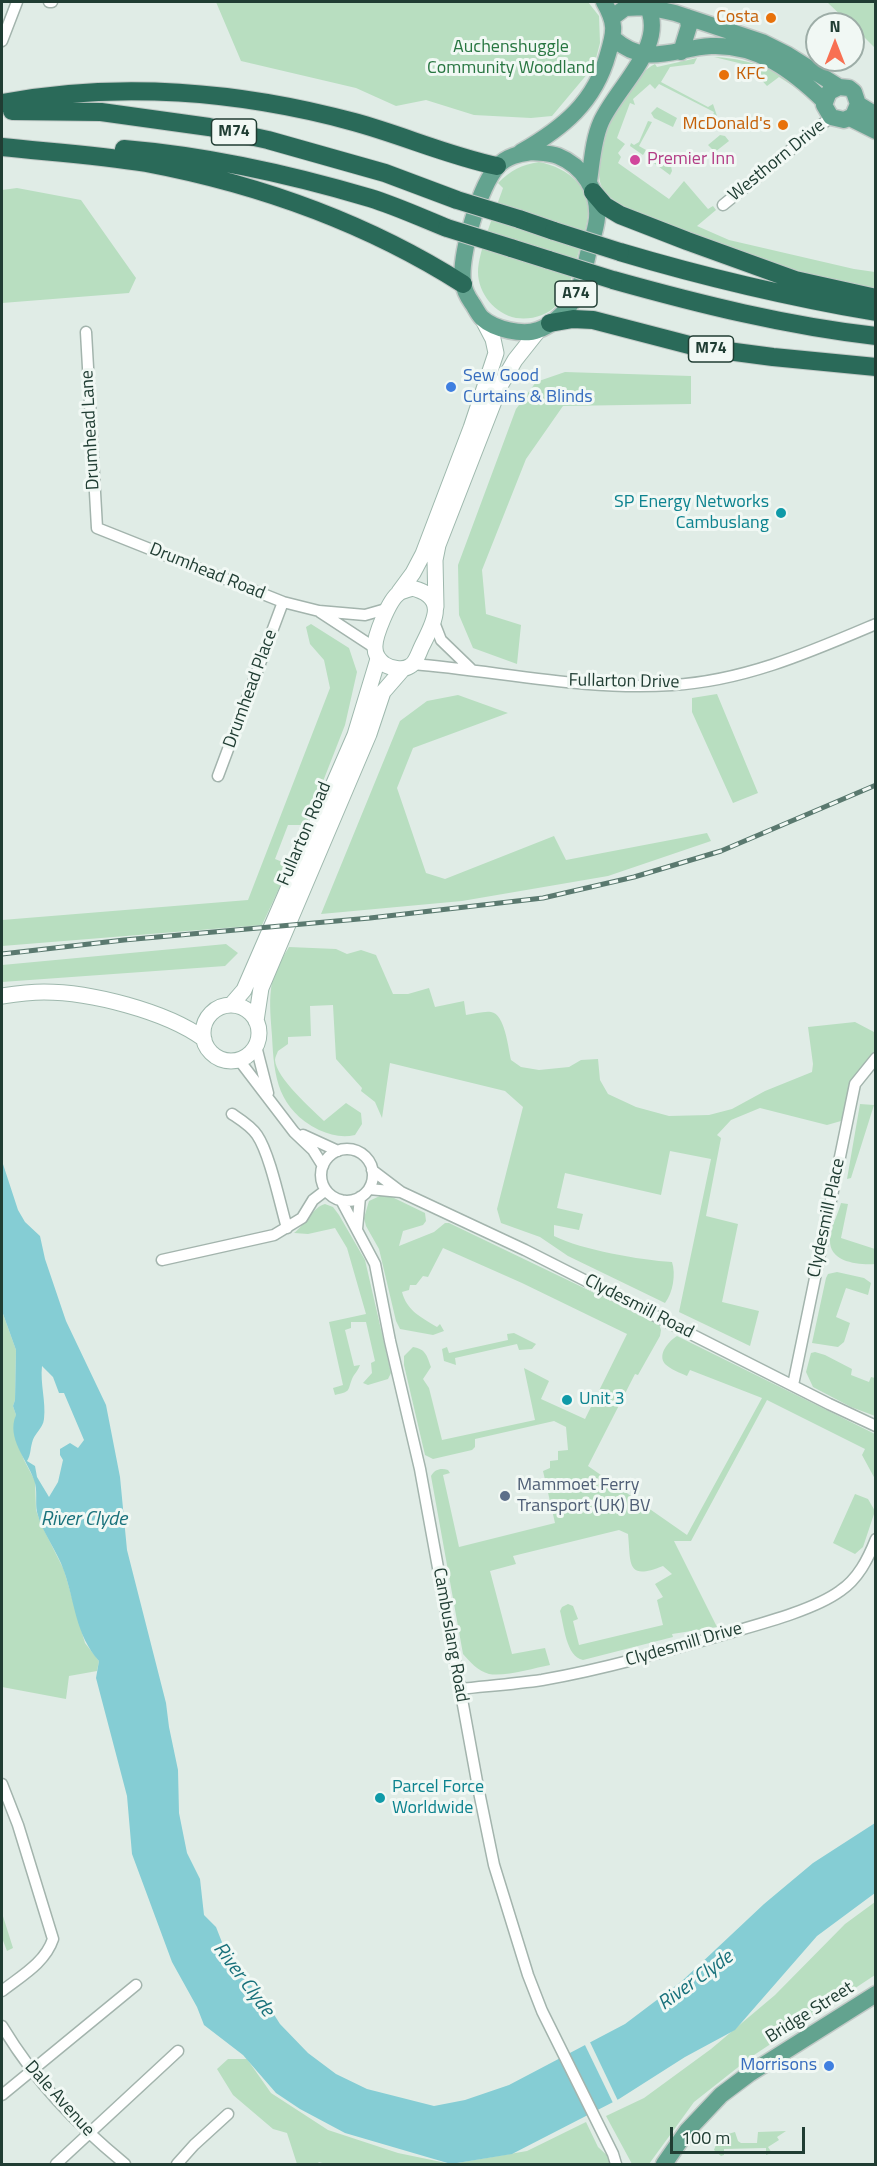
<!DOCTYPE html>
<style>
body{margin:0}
#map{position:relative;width:877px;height:2166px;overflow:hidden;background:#e0ece6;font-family:"Titillium Web",sans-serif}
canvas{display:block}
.frame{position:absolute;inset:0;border:3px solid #203d33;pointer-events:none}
.north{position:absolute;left:805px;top:12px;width:60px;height:60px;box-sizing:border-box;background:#f1f8f4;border:2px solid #9dada7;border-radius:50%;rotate:0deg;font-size:16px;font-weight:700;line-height:24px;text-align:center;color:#203d33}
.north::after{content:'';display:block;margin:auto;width:21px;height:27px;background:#f87052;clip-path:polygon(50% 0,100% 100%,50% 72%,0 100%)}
.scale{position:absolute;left:670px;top:2127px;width:135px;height:27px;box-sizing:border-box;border:3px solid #203d33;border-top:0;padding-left:8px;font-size:18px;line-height:21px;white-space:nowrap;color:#203d33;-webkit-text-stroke:4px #f1f8f4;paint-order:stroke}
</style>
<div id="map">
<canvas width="877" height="2166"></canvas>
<div class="frame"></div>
<div class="north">N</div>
<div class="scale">100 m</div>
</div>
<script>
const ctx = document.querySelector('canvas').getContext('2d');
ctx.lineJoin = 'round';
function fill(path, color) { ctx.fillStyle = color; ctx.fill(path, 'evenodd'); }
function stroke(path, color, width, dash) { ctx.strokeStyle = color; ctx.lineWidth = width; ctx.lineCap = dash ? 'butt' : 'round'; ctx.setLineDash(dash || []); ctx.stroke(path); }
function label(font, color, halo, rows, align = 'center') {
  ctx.font = font + ' "Titillium Web",sans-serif'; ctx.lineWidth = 6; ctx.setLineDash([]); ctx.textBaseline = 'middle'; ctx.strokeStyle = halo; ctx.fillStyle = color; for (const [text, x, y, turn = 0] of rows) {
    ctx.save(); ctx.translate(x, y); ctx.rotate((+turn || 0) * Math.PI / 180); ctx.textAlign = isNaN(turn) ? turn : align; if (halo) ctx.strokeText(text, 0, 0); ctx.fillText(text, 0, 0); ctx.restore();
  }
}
fill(new Path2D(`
 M216 2H588L599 16 600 43 594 66 552 116 531 118 474 115 426 100 396 106 356 88 241 61Z
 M827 2H874L875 3V48L853 26V24H850Z
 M714 57C741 58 779 67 796 88L779 77 767 86 756 74 749 72 747 65Z
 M697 58 694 64 670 67 661 82 708 107 713 104 718 119 716 120 712 118 714 112 659 84 655 89 650 84 633 99 635 105 630 103 617 138 625 144 618 153 621 157 618 163 669 199 684 181 708 209 713 206 716 210 697 226 729 240 854 269 875 272V291C834 284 622 220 604 191 593 174 603 146 608 128 615 108 636 73 655 64L657 67Z
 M657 107 677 118 673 127 654 118 651 113Z
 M648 121 652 122 639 146 646 150 643 155 630 146 631 143 634 145 639 142Z
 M720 135 725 136 729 141 715 152 708 145Z
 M650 152 656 155V158L671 166 672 171 670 175 647 158Z
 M539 162C569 168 594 188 587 222 585 234 580 246 577 258 572 273 570 292 558 304 547 316 531 320 516 318 495 314 478 293 478 272 478 252 496 209 503 188L498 183C511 170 521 165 539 162Z
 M17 188 81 200 136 278 129 293 2 303V190Z
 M565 372 691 376V404L563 406 526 459 482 570 486 614 521 625 517 664 473 648 459 615 458 565 516 409 536 382Z
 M311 624 349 648 357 672 345 725 306 825H288L275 859 290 865 262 925 2 946V920L248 900 330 688 324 660 310 644 306 627Z
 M717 694 758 793 733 803 692 712V698Z
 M458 695 508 713 413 748 397 788 426 873 445 879 554 836 566 860 707 833 711 841 608 876 462 901 321 914 400 721 427 701Z
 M226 944 238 953 225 966 2 982V965Z
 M289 947 336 949 347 954 361 950 376 955 393 994H408L429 988 435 1007 464 1001 466 1015C474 1014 484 1011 491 1012 505 1014 508 1047 511 1060L521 1067 539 1070 569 1067 581 1060 598 1059 600 1080 608 1094 636 1107 669 1116 709 1115 732 1109 765 1091 812 1072 813 1064 808 1027 855 1022 874 1032 875 1052 853 1085 841 1121 827 1125 760 1108 731 1120 717 1135 721 1138 706 1216 738 1224 722 1302 759 1311 750 1346 679 1312 711 1159 670 1151 661 1195 565 1173 557 1208 583 1214 579 1230 554 1225V1236C582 1250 640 1260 672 1262 676 1274 673 1293 665 1303L568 1256 540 1237 501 1223 497 1209 523 1107 505 1091 390 1063 382 1118 375 1102 361 1091 362 1088 336 1059 333 1005 310 1006 311 1036 288 1037V1044L278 1051C277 1054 275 1057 275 1060 276 1078 312 1109 324 1121L346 1103 361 1113 362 1124 355 1135C342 1138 331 1135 319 1130 278 1109 274 1078 272 1036 271 1021 269 1004 271 989 272 974 281 960 289 947Z
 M860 1104 874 1105 851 1178 847 1179Z
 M382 1195 392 1197 425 1213 426 1221 423 1225 403 1231 399 1246 434 1232 445 1223H449L659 1324 661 1330 660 1336 638 1375 635 1374 588 1466 687 1535 762 1398 690 1370 687 1376C680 1373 670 1369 665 1364 657 1354 669 1341 677 1336L875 1434V1479L862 1455 865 1449 767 1400 691 1541H674L717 1627 672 1634 673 1637 583 1660C566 1657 564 1625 560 1611L562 1607 568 1604 573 1606 578 1619 573 1621 579 1645 663 1625 657 1600 663 1597 655 1584 672 1574 663 1566C626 1581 631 1564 628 1534L619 1530 513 1556 516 1564 490 1571 512 1654 545 1648 550 1665C534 1668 505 1677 489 1674 478 1671 470 1662 463 1654L431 1476C435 1469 441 1468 448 1470L450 1473 443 1475 459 1547 555 1523 543 1471 550 1468V1461L558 1460V1451L568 1450 566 1427 554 1421 475 1439V1447L472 1450 433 1459 425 1455 404 1365V1356L413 1347C426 1349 427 1356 431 1367L423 1379 429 1388 442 1440 535 1420 524 1368 549 1381 541 1399 585 1419 627 1334 522 1283 443 1248 428 1277 423 1276 416 1285H410L409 1290 402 1292C407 1311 421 1317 437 1327L440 1324 444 1331 433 1335 400 1329 396 1321 379 1249 366 1226 364 1218 369 1201Z
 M841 1203 848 1204 841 1238 875 1249V1264C860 1265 829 1263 830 1240 830 1229 838 1214 841 1203Z
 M325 1204 333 1207 339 1215 365 1260 391 1373 388 1379 368 1385 363 1383 372 1373 371 1363 375 1361 366 1322H351V1328L345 1330 354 1366 360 1365C358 1371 354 1374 352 1379 347 1392 351 1391 335 1395L333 1388 343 1385 329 1322 366 1314 347 1248 335 1228 308 1234 294 1233C305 1225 313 1207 325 1204Z
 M837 1272 864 1278 871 1283 868 1295 846 1288 836 1317 850 1323 844 1342 838 1347 812 1343 826 1278 828 1274Z
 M2 1311 16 1350 15 1400 13 1406 16 1415 14 1433 24 1460 35 1481 36 1510 41 1524 64 1570 85 1643 99 1661 97 1671 69 1676 66 1699 2 1687Z
 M514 1333 536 1344 532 1349 519 1350 517 1344 455 1358 456 1365 444 1361 442 1349 447 1347 449 1353 508 1340 507 1334Z
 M815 1352 825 1355 852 1369 851 1375 869 1382 871 1377 875 1378V1416L851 1407 813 1387 806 1372 811 1353Z
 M855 1494 868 1499 875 1511 863 1547 855 1554 833 1543Z
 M875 1902V1975L751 2057 694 2102 649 2164H632L606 2116 644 2098 711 2049 775 1995 845 1924Z
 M2 1913 13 1948 7 1951 2 1938Z
 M228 2059H247L271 2093 328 2130 398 2153 451 2164 527 2151 586 2122 598 2147 610 2158 611 2164H326L319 2162 317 2164H297L287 2133 273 2129 233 2095 217 2069Z
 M786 2131 777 2137 779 2140 768 2147 772 2153 766 2155V2148L724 2149V2155L721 2156 714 2150C717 2140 725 2134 735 2132L738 2141 741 2143H757L758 2132Z`), '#b8dec0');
fill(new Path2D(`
 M2 1161 18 1210 25 1222 40 1236 45 1259 66 1321 106 1405 120 1477 127 1550 166 1703 169 1727 178 1770 179 1813 187 1853 200 1879 204 1915 216 1927 227 1955 241 1970 261 2000 266 2002 280 2024 308 2053 336 2074 367 2089 434 2106 465 2100 509 2085 625 2024 682 1981 764 1904 813 1863 875 1823V1893L817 1936 735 2030 685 2057 619 2099 512 2154 451 2164 345 2133 300 2109 276 2093 243 2055 204 2025 197 2007 172 1962 132 1854 127 1796 96 1678 99 1661C75 1634 75 1602 64 1571 57 1550 42 1533 37 1512 35 1502 38 1490 34 1480 27 1459 6 1438 16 1415L13 1406 15 1400 16 1350 2 1311ZM42 1366 53 1377 59 1393H64L84 1440 78 1448 70 1443 60 1449V1455L63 1460 58 1482 49 1497 37 1477 35 1466 27 1461C31 1454 30 1450 32 1443 34 1433 43 1429 44 1419 46 1401 40 1384 42 1366Z`), '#85cdd4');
fill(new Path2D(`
 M589 2040 619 2103 614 2105 584 2043Z`), '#e0ece6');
const street = new Path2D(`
 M49 2H52
 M2 41 17 2
 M723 205 831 117
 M86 332 97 528 283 602 319 611 365 615 386 609
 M320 612 375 648
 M434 622 441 640 471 669
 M413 664C499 671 585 691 672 685 744 681 810 652 876 624
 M218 776 283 602
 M256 1046 268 1093
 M239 1060 294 1132 313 1150 323 1166
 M232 1114C241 1120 251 1126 257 1135 270 1154 280 1204 287 1228
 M303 1135 338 1151
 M321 1175a26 26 0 1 1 52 0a26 26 0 1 1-52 0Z
 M372 1170 401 1192 525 1250 829 1404 876 1426
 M369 1189 401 1192
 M341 1200 375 1264 390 1341 420 1469 478 1787 494 1865 528 1975 542 2011 613 2154 616 2164
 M357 1229 360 1197
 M162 1260 274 1235 302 1218 313 1200 326 1190
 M793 1385 855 1084 876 1058
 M460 1689C487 1686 515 1684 542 1680 605 1669 667 1651 729 1633 760 1624 814 1610 840 1591 858 1579 868 1559 876 1539
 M2 1784 18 1825 53 1939C45 1963 21 1976 2 1991
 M2 2026C36 2082 75 2123 125 2164
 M2 2095 136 1985
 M56 2164 178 2051
 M177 2164 194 2145 228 2114`);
const secondary = new Path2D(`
 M412 588C449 597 434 622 422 646 419 652 416 663 410 666 403 671 390 668 384 664 379 660 375 655 375 648 374 637 389 600 399 593 402 591 407 590 412 588Z
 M399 592 413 573 423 554 471 428 496 353 493 339 482 318
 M436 607 435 560 438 545 500 386 515 360 538 331
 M2 996C15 994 30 992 44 992 90 992 166 1011 204 1039
 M231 1005 244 990 355 735 378 659
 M203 1033a28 28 0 1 1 56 0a28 28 0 1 1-56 0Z
 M256 1021 261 988 369 734 383 692 403 669`);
const primary = new Path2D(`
 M613 17 625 8 648 7 675 13 762 42 788 55 839 87 849 88 854 92 858 104 853 116 844 120 831 117 824 105 829 92 839 87
 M614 39C647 68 674 48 711 46 758 44 793 71 824 101
 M681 52 689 26 687 17
 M858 104 876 115
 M850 118 876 131
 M521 152C563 128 595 102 608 54 615 31 616 23 604 2
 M531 152C540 153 550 153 558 156 583 166 599 191 597 218 596 230 591 242 588 254 584 271 581 290 570 305 563 315 550 326 538 330 523 336 494 329 482 318 478 314 475 307 472 303 467 296 464 290 463 282 459 257 480 184 498 166 507 156 519 154 531 152Z
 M589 181C592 162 593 140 601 122 617 86 671 43 645 2
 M664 2164 687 2131 721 2095 749 2074 876 1994`);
const highway = new Path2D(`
 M2 103C118 81 240 91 354 122 402 135 449 156 497 166
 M12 111 101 112 209 127 268 140 385 173 457 200
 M2 147C49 152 99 155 146 163 257 184 367 223 463 284
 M124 149C208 156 289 174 370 198 396 206 422 218 447 228
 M593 192 605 206 620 215 687 241 795 280 876 298
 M519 219 554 231
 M511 248 549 260
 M620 252C704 277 789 297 876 312
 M613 280C699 304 787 326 876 336
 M550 323 573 319 593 320 697 347 773 357 876 367`);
stroke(street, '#a3b4ad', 13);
stroke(secondary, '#9eb8ad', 17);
stroke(primary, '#c1c9c6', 19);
stroke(highway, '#c1c9c6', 20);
stroke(street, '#fff', 10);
stroke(secondary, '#fff', 15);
stroke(primary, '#63a38f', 16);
stroke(highway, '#2a6a59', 18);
const rail = new Path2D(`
 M2 954 124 940 370 918 543 898 634 877 721 851 876 785`);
stroke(rail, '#5a796f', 5);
stroke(rail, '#f1f8f4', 3, [9]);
const highwayBridge = new Path2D(`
 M457 200 519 219
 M447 228 511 248
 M554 231 620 252
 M549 260 613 280`);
stroke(highwayBridge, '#c1c9c6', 20, []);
stroke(highwayBridge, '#2a6a59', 18);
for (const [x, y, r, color] of [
 [771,18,6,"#e8710a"],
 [724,75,6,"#e8710a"],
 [783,125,6,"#e8710a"],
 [635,160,6,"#d1479c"],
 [451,387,6,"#3f7fe0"],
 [781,513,6,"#0f9aa8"],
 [567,1400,6,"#0f9aa8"],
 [505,1496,6,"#5c6f8a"],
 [380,1798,6,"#0f9aa8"],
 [829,2066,6,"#3f7fe0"]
]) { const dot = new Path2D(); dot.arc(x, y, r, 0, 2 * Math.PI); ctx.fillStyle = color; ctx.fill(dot); stroke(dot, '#f1f8f4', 2); }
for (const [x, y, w] of [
 [234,132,45],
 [576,294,42],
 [711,349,45]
]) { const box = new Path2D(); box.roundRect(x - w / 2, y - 13, w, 26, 4.5); ctx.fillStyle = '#f1f8f4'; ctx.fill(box); stroke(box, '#203d33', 1.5); }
label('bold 16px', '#203d33', null, [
 ["M74",234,132],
 ["A74",576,294],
 ["M74",711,349]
]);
label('18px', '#c56008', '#f1f8f4', [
 ["Costa",759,18],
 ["KFC",736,75,"left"],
 ["McDonald's",771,125]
], 'right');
label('18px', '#287641', '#f1f8f4', [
 ["Auchenshuggle",511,48],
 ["Community Woodland",511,69]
]);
label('18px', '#b23c85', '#f1f8f4', [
 ["Premier Inn",647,160]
], 'left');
label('18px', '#203d33', '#f1f8f4', [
 ["Westhorn Drive",777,161,-39],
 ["Drumhead Lane",91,430,-93],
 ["Drumhead Road",207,572,22],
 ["Fullarton Drive",624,682,1],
 ["Drumhead Place",251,689,-70],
 ["Fullarton Road",305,834,-67],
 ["Clydesmill Place",827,1218,-78],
 ["Clydesmill Road",639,1307,27],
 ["Cambuslang Road",450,1635,80],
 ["Clydesmill Drive",684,1645,-16],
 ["Bridge Street",810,2013,-32],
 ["Dale Avenue",59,2099,48]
]);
label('18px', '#366cbe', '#f1f8f4', [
 ["Sew Good",463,377],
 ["Curtains & Blinds",463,398],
 ["Morrisons",817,2066,"right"]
], 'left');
label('18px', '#0d838f', '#f1f8f4', [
 ["SP Energy Networks",769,503,"right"],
 ["Cambuslang",769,524,"right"],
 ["Unit 3",579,1400],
 ["Parcel Force",392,1788],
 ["Worldwide",392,1809]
], 'left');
label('18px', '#4e5e75', '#f1f8f4', [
 ["Mammoet Ferry",517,1486],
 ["Transport (UK) BV",517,1507]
], 'left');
label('italic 20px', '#18717b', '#f1f8f4', [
 ["River Clyde",84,1520],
 ["River Clyde",243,1980,53],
 ["River Clyde",696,1981,-36]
]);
</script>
